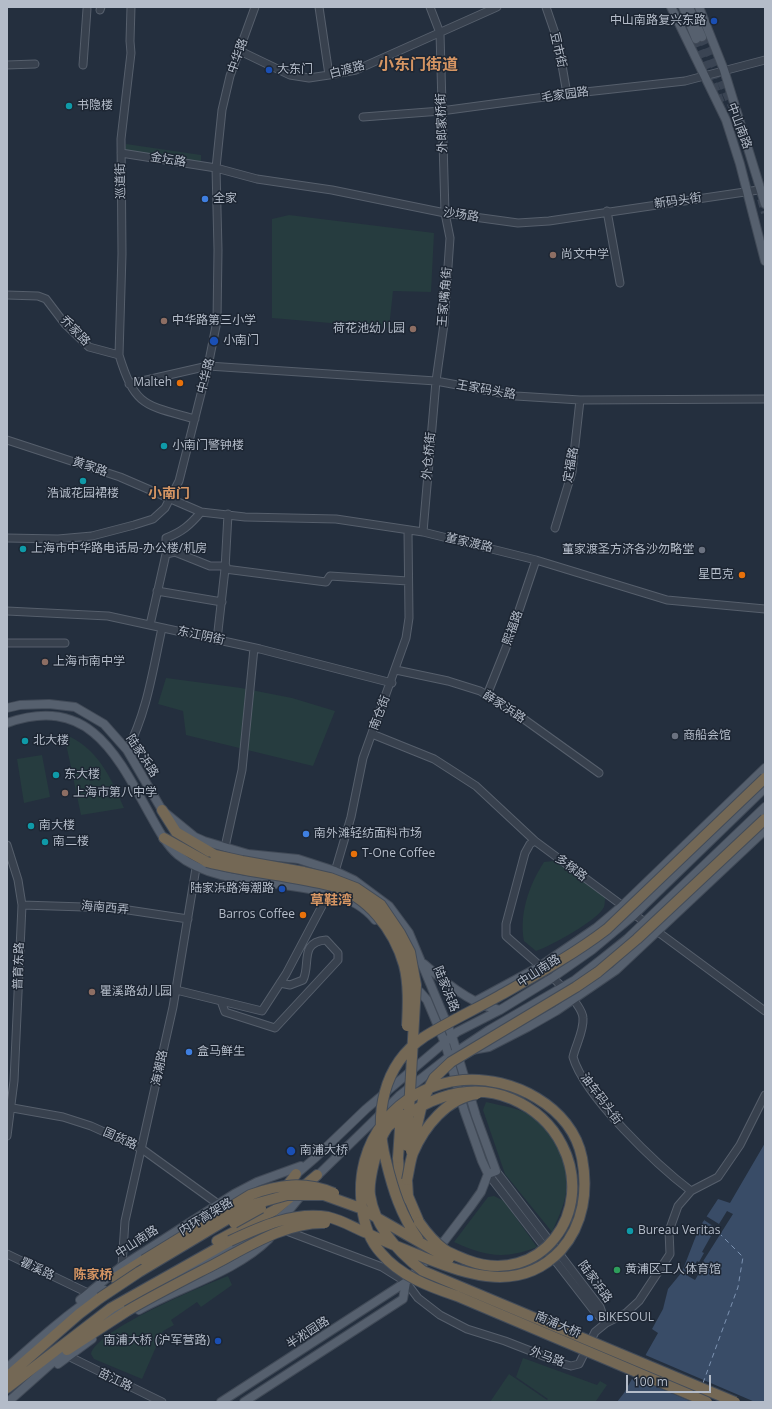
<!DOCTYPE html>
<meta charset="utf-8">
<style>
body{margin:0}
#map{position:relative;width:772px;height:1409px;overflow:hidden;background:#242f3e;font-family:"Open Sans",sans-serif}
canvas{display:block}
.frame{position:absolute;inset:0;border:8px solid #b4bcc9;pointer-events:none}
.scale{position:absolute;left:626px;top:1375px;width:85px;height:18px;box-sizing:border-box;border:2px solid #b4bcc9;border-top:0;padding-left:5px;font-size:12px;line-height:14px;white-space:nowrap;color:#b4bcc9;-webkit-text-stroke:3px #1d2633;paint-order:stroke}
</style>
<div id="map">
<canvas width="772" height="1409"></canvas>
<div class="frame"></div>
<div class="scale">100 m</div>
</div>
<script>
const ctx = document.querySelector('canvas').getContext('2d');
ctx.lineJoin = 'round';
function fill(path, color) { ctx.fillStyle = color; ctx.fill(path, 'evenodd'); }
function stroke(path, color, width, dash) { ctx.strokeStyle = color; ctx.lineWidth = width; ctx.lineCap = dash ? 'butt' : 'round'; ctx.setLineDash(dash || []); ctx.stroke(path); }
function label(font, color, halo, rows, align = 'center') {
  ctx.font = font + ' "Open Sans","Noto Sans SC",sans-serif'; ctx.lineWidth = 3; ctx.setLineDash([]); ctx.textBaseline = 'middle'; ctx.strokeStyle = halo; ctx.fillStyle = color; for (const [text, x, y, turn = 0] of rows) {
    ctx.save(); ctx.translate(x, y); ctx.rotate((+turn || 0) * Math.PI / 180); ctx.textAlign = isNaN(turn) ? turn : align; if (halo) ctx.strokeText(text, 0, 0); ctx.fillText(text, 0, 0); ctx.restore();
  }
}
fill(new Path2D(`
 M126 144 201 155V163L125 150Z
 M289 215 434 233 431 292 393 291 389 328 272 318V219Z
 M166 678 241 688 292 698 335 711 313 766 186 735 183 711 158 704Z
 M64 734C97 747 111 777 124 808L81 815Z
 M42 755 50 797 24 803 17 759Z
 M554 861 605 897C605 900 605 904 604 907 598 920 551 946 536 951L524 941C519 914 529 885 544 862Z
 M486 1102C499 1105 512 1107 524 1112 551 1124 567 1153 567 1182 567 1200 559 1216 552 1232L505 1174 483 1110Z
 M494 1196 504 1201 537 1247C504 1260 485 1256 454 1242L488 1197Z
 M228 1276 232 1285 201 1307 197 1302 171 1320 174 1325 163 1331 142 1379 94 1359 91 1354C96 1330 202 1286 228 1276Z
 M523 1358 597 1385 600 1381 607 1385 596 1401 599 1402H490L509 1374 547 1400 548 1399 516 1377Z`), '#263c3f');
fill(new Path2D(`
 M765 1143V1402H617L624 1393 658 1333 652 1329 663 1309 668 1289 682 1272 699 1228 718 1199 730 1203Z`), '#394c67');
fill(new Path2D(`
 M727 1211 733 1214 702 1263 704 1265 695 1280 688 1276 697 1261 699 1262 704 1253 702 1252 711 1236 699 1228 701 1224 714 1232 716 1228 704 1220 706 1216 719 1224Z
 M643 1354 755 1402H692L631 1376Z`), '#242f3e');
stroke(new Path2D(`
 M703 1383 738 1287 743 1257 721 1235`), '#7c92b1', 1, [5, 4]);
stroke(new Path2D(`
 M702 37 734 111
 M696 39 721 103
 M761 199 765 213`), '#3a4453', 8, [8, 4]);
const minor = new Path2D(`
 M319 7 329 75
 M546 7 558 42 567 94
 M100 10 101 7
 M240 51 290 75 309 78 329 75 356 70 497 7
 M7 65 35 64
 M83 65 87 9
 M363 117 441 111 567 94 685 81 765 60
 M121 153 216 168 257 179 332 190 445 213 518 223 549 221 765 189
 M607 211 620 283
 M7 295 38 296 46 299 65 324 89 347 119 355C135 407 145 405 195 419
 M119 355 122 254 121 139 131 53 130 41 131 7
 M129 384 208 366 436 381 516 396 580 400 765 399
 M7 440 120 477 201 512 245 517 336 519 423 532 536 560 667 600 765 609
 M555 528 572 472 580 400
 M423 532 436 381 444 324 450 238 445 213 440 33 430 7
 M7 538 58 539 92 536 134 525 153 519 165 508 179 481 208 366 217 321 218 250 216 168 222 110 230 76 255 7
 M166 554 175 552 210 566H226
 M225 569 326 582 330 576 408 581
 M157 591 222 602
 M7 611 108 616 260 649 392 683
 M150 625 166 554V538C182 532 190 525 201 512
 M217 640 225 569 228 514
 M7 643H65
 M396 670 448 681 480 691 507 707 599 773
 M487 695 509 640 536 560
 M372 734 434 759 476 786 535 841 765 1011
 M127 750C147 713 153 669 162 628
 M535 841 530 844 525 853 506 924V936C522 951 582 998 583 1018 584 1031 576 1044 573 1057 584 1096 658 1166 691 1191
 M7 845 18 880 22 905 14 1081 7 1136
 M225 847 242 770 254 648
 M334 875 351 817 363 758 406 638 409 618 408 531
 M22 905 115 908 188 919
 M176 990 262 1011 286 974 331 889
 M221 1001 225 1012 275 1028 338 960V953L326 940C299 942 311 964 303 980L290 985 280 983
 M7 1107 63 1117 91 1126 142 1149 218 1204
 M496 1171 600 1307 605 1321
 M488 1174 595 1312 606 1323
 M284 1230 382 1267 406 1282 418 1298 440 1315 467 1329 505 1341 564 1364 571 1366 579 1364 595 1332 606 1323 626 1313 639 1301 670 1254 669 1231 678 1206 691 1191 718 1177 740 1145 765 1095
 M7 1254 88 1293
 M122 1266 125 1221 173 1007 196 868
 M68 1356 162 1402`);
const major = new Path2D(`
 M671 7 726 120 740 164 765 261
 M683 7 696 39
 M689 7 702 37
 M699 7 724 70 765 204
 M7 708 20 705 49 704 75 707 104 724 127 750 162 810 195 837 204 841 248 854 298 859 335 871 354 880 389 906 409 933 452 1036 476 1116 496 1171 488 1174 481 1192 471 1206 445 1240 406 1282 221 1402
 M7 723C87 695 115 751 148 811 156 825 165 844 178 855 228 897 336 870 375 920
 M424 964C443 981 474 1006 500 1010
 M412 987 420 992 427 1000 445 1043 464 1110 482 1161 488 1174
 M476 1001 539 967 596 928 622 906 765 768
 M472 1050 489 1047 528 1027 556 1011 616 970 765 830
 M293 1177 315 1158 366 1109 457 1032 500 1010 552 978 592 950 634 915 765 788
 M314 1179 399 1096 450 1056 489 1030 575 980 602 959 627 939 765 807
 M275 1222 290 1209 303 1193
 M164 1284 264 1230
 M80 1300 122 1266 234 1194 257 1182 301 1166
 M139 1310C180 1287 236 1272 269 1239
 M95 1326 138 1299
 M58 1364 92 1339
 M7 1368C38 1340 69 1312 104 1290
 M8 1402 71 1346
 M244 1402 403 1299 406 1282`);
const highway = new Path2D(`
 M162 810 176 832 215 855
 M164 838 207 862
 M398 1158 401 1201
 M407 1180 408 1196 419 1222
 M284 1190 296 1174
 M217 1241 275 1210 317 1175
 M115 1278 144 1260
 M67 1350 127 1311
 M7 1377 79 1314 100 1298
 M7 1388 111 1308 230 1241`);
stroke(minor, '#565f6c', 9);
stroke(major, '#414a57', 10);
stroke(highway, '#434c59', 12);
stroke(minor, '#38414e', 7);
stroke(major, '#56606e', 8);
stroke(highway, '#746855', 10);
const highwayBridge = new Path2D(`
 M215 855 242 861 304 872 330 878 356 888 381 905 400 933 410 952 416 985 407 1146
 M207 862C248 873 291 875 332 886 368 896 394 930 404 965 409 984 408 1006 407 1026
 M411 1151 423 1100 434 1078 451 1062 576 987 598 972 637 939 765 819
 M398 1158 401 1114
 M407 1180C409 1171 410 1161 413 1153 424 1127 447 1098 477 1094
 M419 1222C426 1232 434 1242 445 1250 451 1254 460 1257 467 1260 541 1288 596 1211 562 1145 551 1123 535 1109 512 1099 474 1083 438 1094 405 1116 400 1119 390 1123 387 1128 378 1140 368 1181 370 1195 375 1228 398 1252 423 1271L735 1402
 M234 1223 261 1208
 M418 1239C401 1215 393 1190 386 1161 374 1116 382 1065 424 1037 448 1022 474 1010 499 996 536 975 573 955 607 929L765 778
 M230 1241C260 1227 294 1211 328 1217 342 1220 354 1228 367 1233 385 1242 404 1249 423 1257 470 1276 521 1293 561 1250 584 1224 588 1190 582 1158 572 1106 511 1076 463 1080 397 1086 353 1142 362 1207 364 1224 369 1240 381 1253 400 1276 430 1287 457 1296L707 1402
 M144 1260 250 1195C279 1184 305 1181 334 1193
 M100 1298 139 1272 251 1205 287 1195H324L360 1208 449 1259
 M127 1311C156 1294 186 1279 215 1264 249 1246 286 1222 325 1223`);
stroke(highwayBridge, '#434c59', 12, []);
stroke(highwayBridge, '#746855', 10);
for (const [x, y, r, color] of [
 [714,21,4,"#1a4fb4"],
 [269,70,4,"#1a4fb4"],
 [69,106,4,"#0f9aa8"],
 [205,199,4,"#3f7fe0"],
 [553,255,4,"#8d6e63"],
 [164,321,4,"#8d6e63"],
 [413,329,4,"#8d6e63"],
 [214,341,5,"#1a4fb4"],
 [180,383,4,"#e8710a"],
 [164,446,4,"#0f9aa8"],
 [83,481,4,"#0f9aa8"],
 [23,549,4,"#0f9aa8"],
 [702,550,4,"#6b7280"],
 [742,575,4,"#e8710a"],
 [45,662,4,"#8d6e63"],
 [675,736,4,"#6b7280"],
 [25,741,4,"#0f9aa8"],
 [56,775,4,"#0f9aa8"],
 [65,793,4,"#8d6e63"],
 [31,826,4,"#0f9aa8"],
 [306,834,4,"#3f7fe0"],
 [45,842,4,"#0f9aa8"],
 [354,854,4,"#e8710a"],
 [282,889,4,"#1a4fb4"],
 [303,915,4,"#e8710a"],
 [92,992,4,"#8d6e63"],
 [189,1052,4,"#3f7fe0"],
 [291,1151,5,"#1a4fb4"],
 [630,1231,4,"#0f9aa8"],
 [617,1270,4,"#2e9e5b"],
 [590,1318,4,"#3f7fe0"],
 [218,1341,4,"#1a4fb4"]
]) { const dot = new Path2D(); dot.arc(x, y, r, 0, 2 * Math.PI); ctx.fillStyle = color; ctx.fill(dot); stroke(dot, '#1d2633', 1.5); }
label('12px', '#b4bcc9', '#1d2633', [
 ["中山南路复兴东路",706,21,"right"],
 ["大东门",277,70],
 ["书隐楼",77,106],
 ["全家",213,199],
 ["尚文中学",561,255],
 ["中华路第三小学",172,321],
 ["荷花池幼儿园",405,329,"right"],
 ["小南门",223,341],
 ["Malteh",172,383,"right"],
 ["小南门警钟楼",172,446],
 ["浩诚花园裙楼",83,494,"center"],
 ["上海市中华路电话局-办公楼/机房",31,549],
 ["董家渡圣方济各沙勿略堂",694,550,"right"],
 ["星巴克",734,575,"right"],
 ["上海市南中学",53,662],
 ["商船会馆",683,736],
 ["北大楼",33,741],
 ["东大楼",64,775],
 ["上海市第八中学",73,793],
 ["南大楼",39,826],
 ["南外滩轻纺面料市场",314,834],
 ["南二楼",53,842],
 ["T-One Coffee",362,854],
 ["陆家浜路海潮路",274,889,"right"],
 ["Barros Coffee",295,915,"right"],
 ["瞿溪路幼儿园",100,992],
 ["盒马鲜生",197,1052],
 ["南浦大桥",300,1151],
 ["Bureau Veritas",638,1231],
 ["黄浦区工人体育馆",625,1270],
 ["BIKESOUL",598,1318],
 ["南浦大桥 (沪军营路)",210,1341,"right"]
], 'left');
label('12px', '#b4bcc9', '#1d2633', [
 ["豆市街",558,50,77],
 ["中华路",238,56,-70],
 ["白渡路",347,70,-15],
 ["毛家园路",565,95,-8],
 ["外郎家桥街",442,123,-92],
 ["中山南路",739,126,69],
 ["金坛路",168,160,9],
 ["巡道街",121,181,-91],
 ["新码头街",678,201,-8],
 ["沙场路",461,215,8],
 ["王家嘴角街",445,297,-85],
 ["乔家路",75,331,46],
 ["中华路",206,376,-75],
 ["王家码头路",486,390,10],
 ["外仓桥街",429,456,-85],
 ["定福路",571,465,-80],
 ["黄家路",90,467,19],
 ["董家渡路",469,543,13],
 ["熙福路",513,628,-70],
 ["东江阴街",201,636,12],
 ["薛家浜路",504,707,33],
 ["南仓街",380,713,-69],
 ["陆家浜路",142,756,57],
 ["多稼路",571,868,37],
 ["海南西弄",105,908,5],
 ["普育东路",19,966,-88],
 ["中山南路",539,971,-33],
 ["陆家浜路",446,989,68],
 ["海潮路",160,1068,-78],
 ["油车码头街",601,1099,53],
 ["国货路",120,1139,24],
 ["内环高架路",206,1217,-31],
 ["中山南路",137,1242,-33],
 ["瞿溪路",37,1269,25],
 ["陆家浜路",595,1282,54],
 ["南浦大桥",558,1325,23],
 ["半淞园路",308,1333,-33],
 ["外马路",547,1357,20],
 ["苗江路",115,1380,26]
]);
label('bold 13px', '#d59563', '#1d2633', [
 ["陈家桥",93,1275]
]);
label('bold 14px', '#d59563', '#1d2633', [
 ["小南门",169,494],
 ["草鞋湾",331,901]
]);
label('bold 16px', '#d59563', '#1d2633', [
 ["小东门街道",418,65]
]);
</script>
